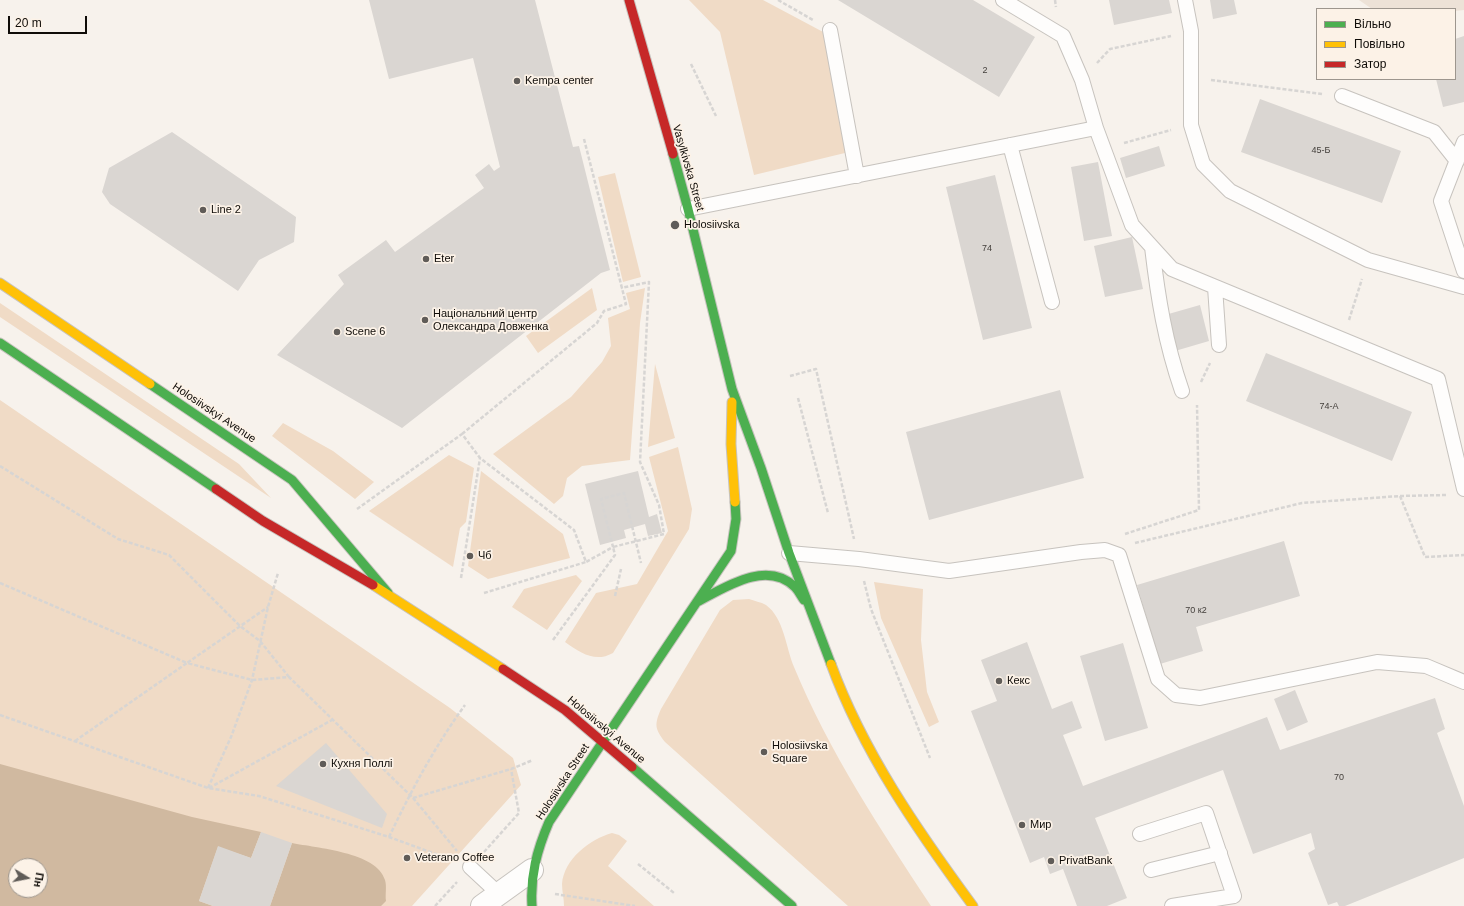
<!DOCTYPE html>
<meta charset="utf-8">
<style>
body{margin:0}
#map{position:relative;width:1464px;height:906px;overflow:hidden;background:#f7f2ec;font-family:Helvetica,sans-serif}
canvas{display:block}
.legend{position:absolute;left:1316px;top:8px;width:140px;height:72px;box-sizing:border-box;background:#fcf2e7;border:1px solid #9d968e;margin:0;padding:5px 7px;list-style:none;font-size:12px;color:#0f0c08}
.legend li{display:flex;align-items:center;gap:8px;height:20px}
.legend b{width:20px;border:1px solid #9d968e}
.north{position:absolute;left:8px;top:858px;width:40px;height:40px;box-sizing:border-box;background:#fcf2e7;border:1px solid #9d968e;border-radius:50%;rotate:100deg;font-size:11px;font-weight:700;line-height:16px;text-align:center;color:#0f0c08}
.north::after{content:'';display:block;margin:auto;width:14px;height:18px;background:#605c58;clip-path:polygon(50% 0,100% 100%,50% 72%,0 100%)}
.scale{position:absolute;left:8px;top:16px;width:79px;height:18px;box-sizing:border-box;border:2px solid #0f0c08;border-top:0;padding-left:5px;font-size:12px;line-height:14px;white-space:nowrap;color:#0f0c08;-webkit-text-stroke:3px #fcf2e7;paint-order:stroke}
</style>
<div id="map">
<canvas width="1464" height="906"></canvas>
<ul class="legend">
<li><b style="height:5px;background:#4caf50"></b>Вільно</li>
<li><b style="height:5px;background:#ffc107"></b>Повільно</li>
<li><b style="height:5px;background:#c62828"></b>Затор</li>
</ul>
<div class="north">Пн</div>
<div class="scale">20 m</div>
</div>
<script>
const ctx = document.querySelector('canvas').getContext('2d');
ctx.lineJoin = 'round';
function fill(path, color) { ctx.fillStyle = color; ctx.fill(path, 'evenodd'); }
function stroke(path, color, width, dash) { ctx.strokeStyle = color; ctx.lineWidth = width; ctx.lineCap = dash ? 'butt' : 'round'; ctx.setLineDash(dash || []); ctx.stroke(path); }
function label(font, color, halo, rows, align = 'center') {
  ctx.font = font + ' Helvetica,sans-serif'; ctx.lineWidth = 3.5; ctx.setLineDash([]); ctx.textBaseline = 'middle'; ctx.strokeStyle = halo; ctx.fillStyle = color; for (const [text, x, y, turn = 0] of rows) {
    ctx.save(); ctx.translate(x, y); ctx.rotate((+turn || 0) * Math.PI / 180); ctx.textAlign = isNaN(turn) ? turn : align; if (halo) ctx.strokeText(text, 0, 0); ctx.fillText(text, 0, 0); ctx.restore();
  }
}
fill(new Path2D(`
 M1359 0H1464V10L1455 11V9H1372Z`), '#ede2d7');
fill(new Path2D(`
 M689 0H763L825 33 849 152 754 175 720 32Z
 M615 173 641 277 623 282 598 177Z
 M592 288 597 310 538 353 526 336Z
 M645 288 640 323 630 460 582 466 567 478 563 496 554 504 493 454 571 397 602 362 611 346 608 318 630 309 626 293Z
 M0 303 239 464 271 498 0 317Z
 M655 364 675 438 648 447Z
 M0 400 450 708 513 758 521 785 412 906H0ZM16 866H40V890H16Z
 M283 423 333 451 374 482 355 499 272 436Z
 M678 447 692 509 689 529 613 653C595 663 581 653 565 642L596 593 637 584 668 531 649 457Z
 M449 455 474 468 466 522 460 528 453 567 369 511Z
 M481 471 563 534 570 558 488 579 468 566Z
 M576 575 582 581 547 630 512 607 524 589Z
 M874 582 923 589 921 640 927 692 939 722 929 727 881 618Z
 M749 599C754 601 761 602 766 605 784 618 786 648 794 667 829 752 881 830 931 906H848L665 742C655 729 654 725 661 709L720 610 733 600Z
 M612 833 619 835 627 841 608 866 654 906H564C564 899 562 891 562 884 564 859 590 839 612 833Z`), '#f0dbc6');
fill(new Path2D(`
 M0 764 192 817 261 832 251 858 218 847 199 901 213 906H0ZM16 866H40V890H16Z
 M292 843C316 848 377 852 385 880 387 886 385 895 386 901L381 906H270Z`), '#d0b9a0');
fill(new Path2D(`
 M369 0H535L573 147 579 146 610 270 601 273 402 428 277 355 344 284 338 275 386 240 395 252 484 188 475 175 489 164 494 171 500 167 473 58 389 79Z
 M838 0H973L1035 37 999 97Z
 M1109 0H1169L1172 13 1114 25Z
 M1210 0H1234L1237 14 1213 19Z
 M1464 36V102L1443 107 1436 79H1455V39Z
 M1260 99 1401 151 1382 203 1241 152Z
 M172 132 296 217 294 242 259 260 238 291 110 204 102 192 109 168Z
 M1159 146 1165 166 1126 178 1120 158Z
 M1098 162 1112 236 1084 241 1071 167Z
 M995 175 1032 328 983 340 946 187Z
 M1132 237 1143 289 1105 297 1094 246Z
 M1200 305 1209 341 1175 351 1165 315Z
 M1266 353 1412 412 1392 461 1246 401Z
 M1060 390 1084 478 929 520 906 432Z
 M638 471 649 517 657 514 662 533 648 536 645 524 624 530 626 538 600 545 585 484Z
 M1284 541 1300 596 1196 627 1203 651 1160 664 1137 585Z
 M1027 642 1052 709 1072 701 1082 728 1063 735 1083 786 1267 717 1280 750 1435 698 1445 729 1437 733 1464 806V858L1345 906H1339L1337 902 1328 905 1308 853 1315 849 1311 833 1253 854 1223 770 1095 818 1127 898 1107 906H1077L1063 869 1050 874 1044 857 1030 863 971 711 997 701 981 660Z
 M1123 643 1148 728 1105 741 1080 656Z
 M1295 690 1308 722 1287 731 1274 699Z
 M326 743 387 814 382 828 276 786Z
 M261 832 292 843 270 906H213L199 901 218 846 251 858Z`), '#dad6d2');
const lane = new Path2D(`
 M1003 0 1063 36 1082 80 1096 128 1132 225 1172 269 1438 379 1464 489
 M1185 0 1191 31V125L1203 164 1230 191 1368 260 1464 287
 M830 30 857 176
 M1342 96 1434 132 1457 161
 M1464 142 1441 201 1464 271
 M1010 145 1052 302
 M688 209 1096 128
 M1152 247C1158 298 1165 342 1182 391
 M1215 287 1219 345
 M789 553 859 559 949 571 1081 552 1105 550 1119 555 1158 679 1176 695 1200 698 1377 662 1426 666 1464 682
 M1140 834 1206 813 1234 896 1172 906
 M470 867 499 894
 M1151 870 1220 853`);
const street = new Path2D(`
 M482 906 532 870`);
const fast = new Path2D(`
 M673 154 688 209 732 389 761 468 789 553 831 664
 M0 343 216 489
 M150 384 292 480 388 593
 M699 601C727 586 767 560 795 587 799 591 801 596 804 600
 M632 767 792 906
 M532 906C530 876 537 850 549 822L731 551 736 519 735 502`);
const slow = new Path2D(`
 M0 283 150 384
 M732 402 731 444 735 502
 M373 585 503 669
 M831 664C863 752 918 831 973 906`);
const jam = new Path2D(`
 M629 0 673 154
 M216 489 263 521 373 585
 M503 669 565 710 632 767`);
stroke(lane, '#c7c3be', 16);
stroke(street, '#c7c3be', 24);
stroke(fast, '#c7c3be', 11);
stroke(slow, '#c7c3be', 11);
stroke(jam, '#c7c3be', 11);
stroke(new Path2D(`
 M778 0 813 20
 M1055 0 1056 7
 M1097 63 1110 49 1171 36
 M691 64 716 116
 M1211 80 1322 94
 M1124 143 1171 130
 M1349 320 1362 279
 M790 376 816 369 854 539
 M1201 382 1210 363
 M798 398 828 513
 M462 434 597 323 604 311 626 304 584 139
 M0 466 118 539 169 555 240 626 260 641 289 677
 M1400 496 1446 495
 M357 509 462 434 480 458 574 530 586 562 613 547 601 499 624 493 641 563
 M1125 534 1199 510 1197 405
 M1135 543 1302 503 1400 496 1425 557 1464 555
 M461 578 480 458
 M864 581 871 609 930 758
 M0 583 187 663 268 607
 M484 593 586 562
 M615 596 621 569
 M553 640 615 555 613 547 664 534 659 505 640 462 649 282 621 288
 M0 715 208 788 259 796 389 837 452 860
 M75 741 187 663 252 680 289 677 413 798 457 851
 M208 788 231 737 252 680 268 607 278 573
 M209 788 332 720
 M413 798 511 769 533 760
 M389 837C411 791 435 746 465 705
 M484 852 519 813 511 769
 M638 864 674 893
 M555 894 635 906
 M435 906 457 882`), '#d7d5d3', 2.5, [4, 2]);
stroke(lane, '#fefdfc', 14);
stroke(street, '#fefdfc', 22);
stroke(fast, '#4caf50', 9);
stroke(slow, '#ffc107', 9);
stroke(jam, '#c62828', 9);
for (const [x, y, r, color] of [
 [517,81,4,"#605c58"],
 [203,210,4,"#605c58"],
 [675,225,5,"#605c58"],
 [426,259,4,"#605c58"],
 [425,320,4,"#605c58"],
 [337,332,4,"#605c58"],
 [470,556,4,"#605c58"],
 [999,681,4,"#605c58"],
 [764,752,4,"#605c58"],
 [323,764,4,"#605c58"],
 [1022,825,4,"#605c58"],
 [407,858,4,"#605c58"],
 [1051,861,4,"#605c58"]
]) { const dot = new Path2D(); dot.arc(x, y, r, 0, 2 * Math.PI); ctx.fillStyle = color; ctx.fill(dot); stroke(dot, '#fcf2e7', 1.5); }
label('9px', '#423e3a', null, [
 ["2",985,71],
 ["45-Б",1321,151],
 ["74",987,249],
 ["74-А",1329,407],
 ["70 к2",1196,611],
 ["70",1339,778]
]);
label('11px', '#0f0c08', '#fcf2e7', [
 ["Kempa center",525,81],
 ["Line 2",211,210],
 ["Holosiivska",684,225],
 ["Eter",434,259],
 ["Національний центр",433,314],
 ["Олександра Довженка",433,327],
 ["Scene 6",345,332],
 ["Чб",478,556],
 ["Кекс",1007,681],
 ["Holosiivska",772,746],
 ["Square",772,759],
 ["Кухня Поллі",331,764],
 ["Мир",1030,825],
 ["Veterano Coffee",415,858],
 ["PrivatBank",1059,861]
], 'left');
label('11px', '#0f0c08', '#fcf2e7', [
 ["Vasylkivska Street",688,168,74],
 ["Holosiivskyi Avenue",214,413,34],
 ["Holosiivskyi Avenue",606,730,40],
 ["Holosiivska Street",563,782,-57]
]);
</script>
